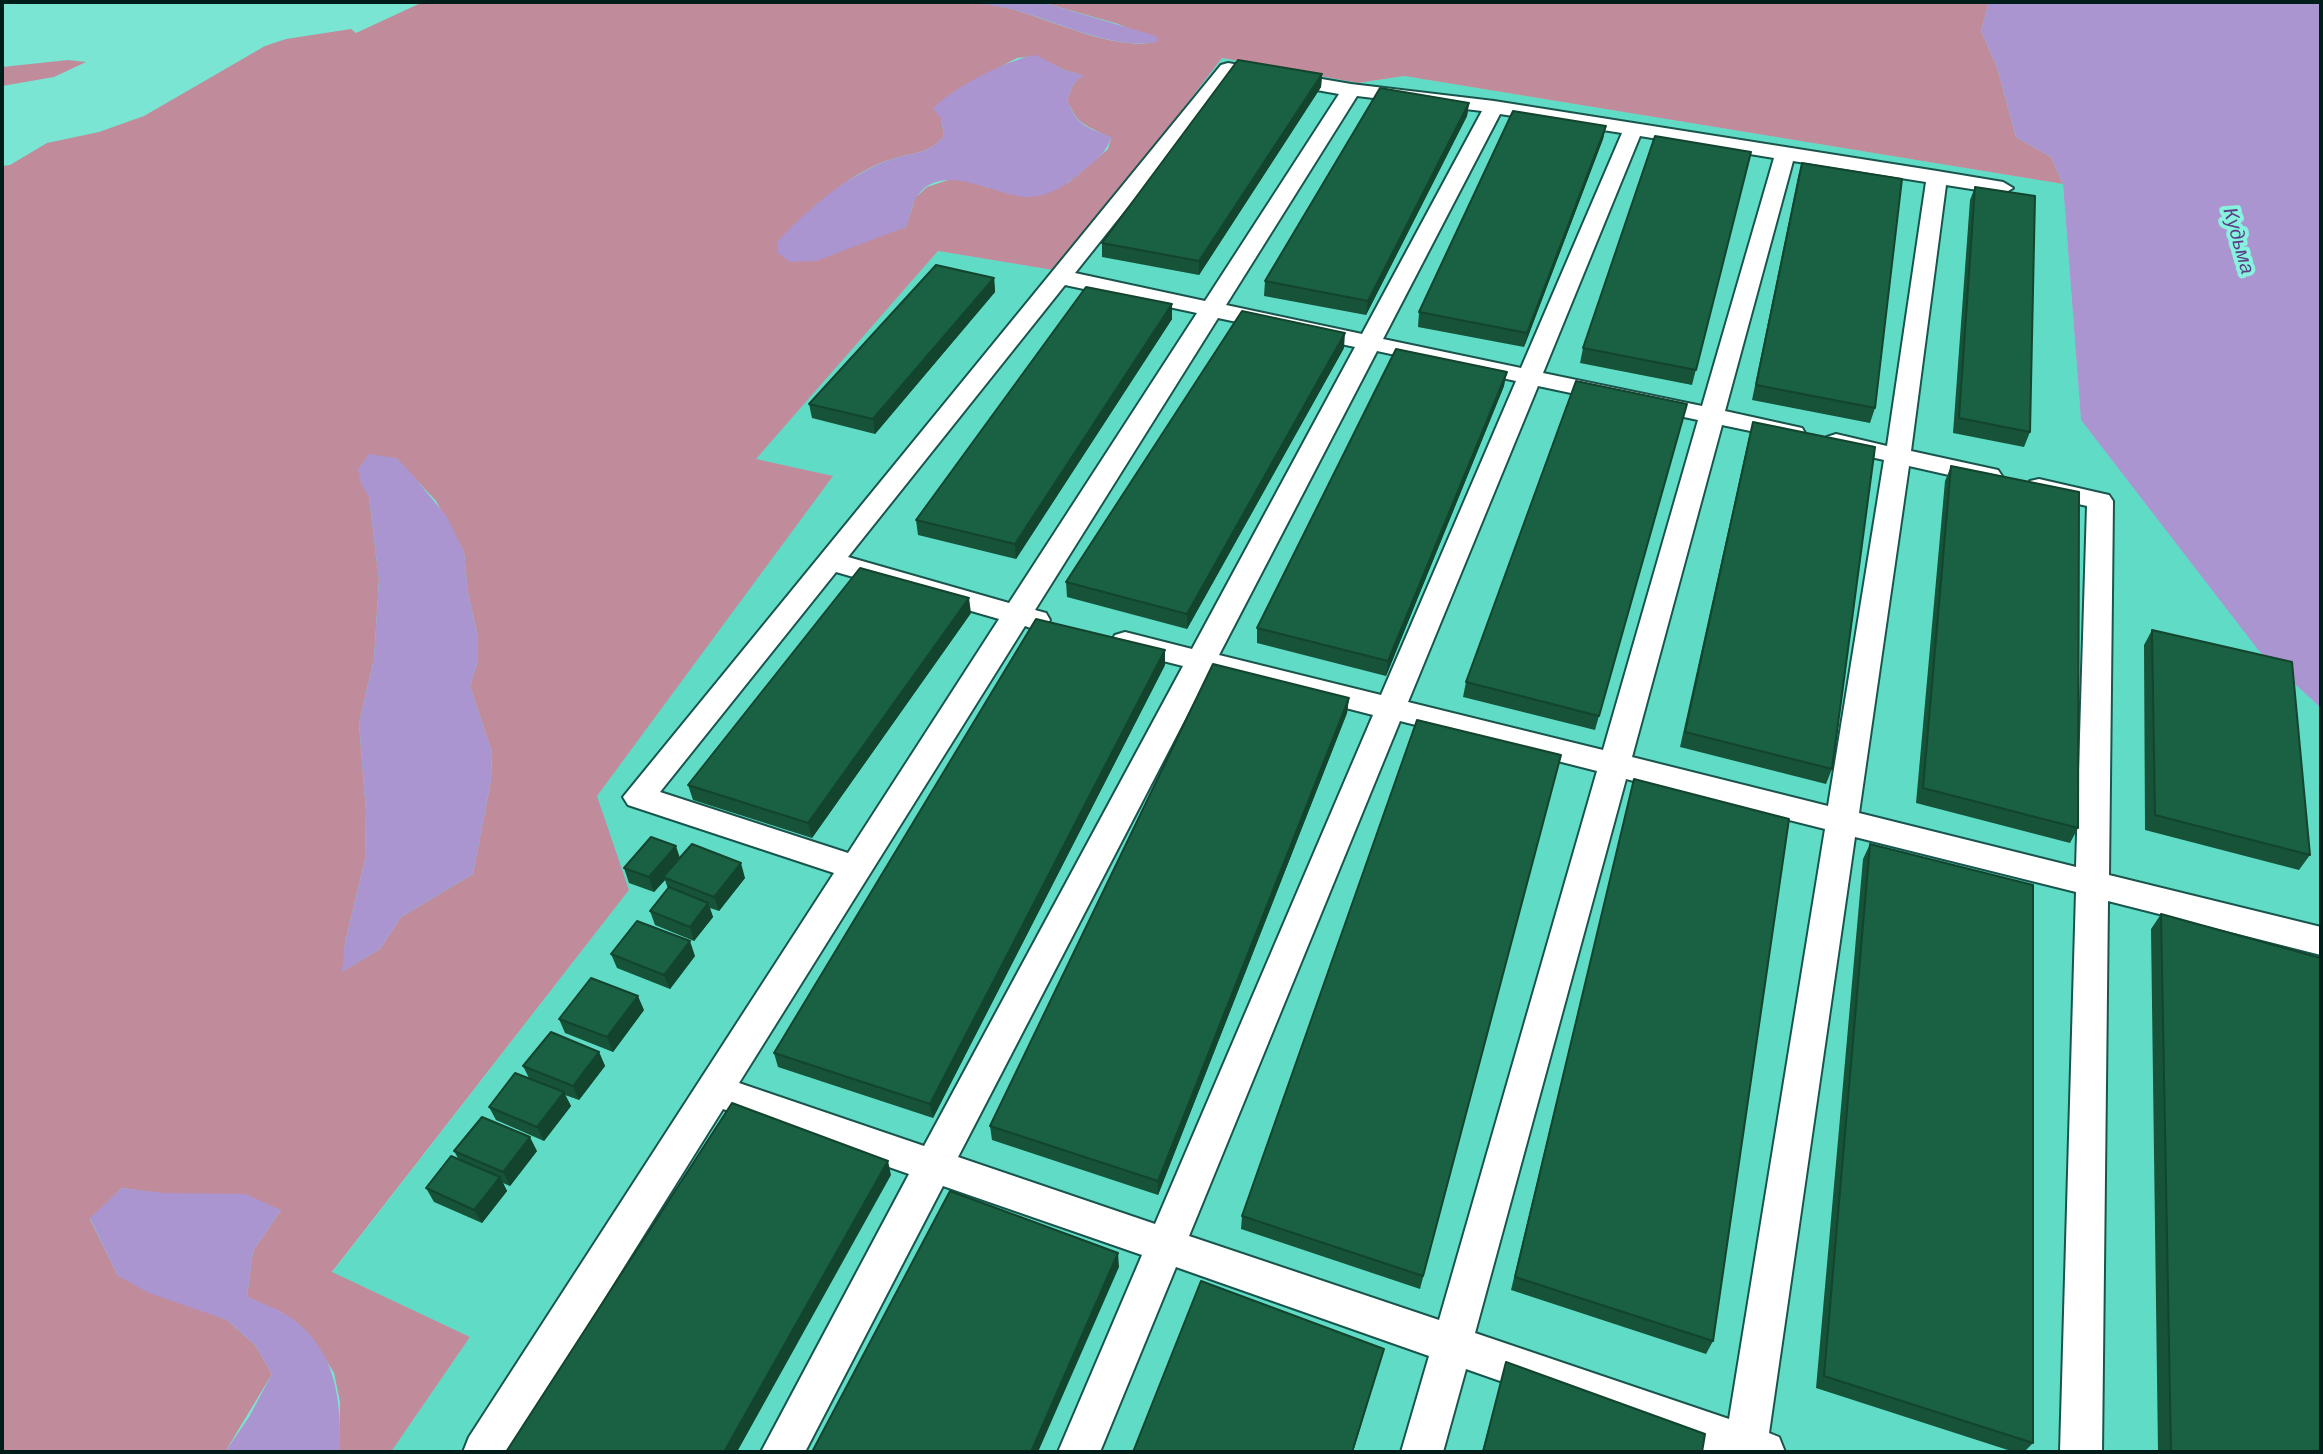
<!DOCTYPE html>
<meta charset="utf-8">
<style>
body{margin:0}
#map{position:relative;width:2323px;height:1454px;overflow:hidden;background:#79e5d2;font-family:Helvetica,sans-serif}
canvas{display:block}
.frame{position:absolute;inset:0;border:4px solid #001e19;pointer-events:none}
</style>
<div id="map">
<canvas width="2323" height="1454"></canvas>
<div class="frame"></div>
</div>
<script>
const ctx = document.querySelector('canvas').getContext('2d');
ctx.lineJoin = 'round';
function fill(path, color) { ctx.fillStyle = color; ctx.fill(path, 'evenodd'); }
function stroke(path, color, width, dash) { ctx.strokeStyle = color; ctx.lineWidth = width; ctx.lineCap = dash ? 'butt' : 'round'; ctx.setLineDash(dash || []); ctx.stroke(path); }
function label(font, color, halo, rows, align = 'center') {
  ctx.font = font + ' Helvetica,sans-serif'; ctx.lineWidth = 8; ctx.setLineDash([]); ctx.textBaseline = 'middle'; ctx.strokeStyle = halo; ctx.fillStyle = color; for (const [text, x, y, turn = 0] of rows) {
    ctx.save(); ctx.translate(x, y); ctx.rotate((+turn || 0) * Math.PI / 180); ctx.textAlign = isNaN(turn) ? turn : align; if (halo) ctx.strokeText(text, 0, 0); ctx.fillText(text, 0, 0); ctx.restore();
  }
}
fill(new Path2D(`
 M1222 58 1358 83 1404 76 2063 184 2081 420 2259 650 2321 708V1452H391L470 1337 332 1273 629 890 596 796 832 476 755 460 938 251 1059 271Z`), '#60dbc6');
fill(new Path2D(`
 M423 2H972C986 4 1001 6 1015 10 1054 21 1120 53 1158 41L1118 24 1041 2H1989L1981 31 1997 67 2016 137 2051 157 2063 184 1404 76 1358 83 1222 58 1059 271 938 251 756 459 833 476 597 796 629 890 332 1272 470 1337 391 1452H339L340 1402 334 1373 313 1339 283 1313 247 1297 253 1251 281 1210 122 1188 90 1219 118 1276 227 1320 255 1345 272 1374 225 1452H2V166L10 165 47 143 99 132 144 116 265 46 286 39 351 29 356 33ZM1036 56 1064 70 1082 75 1073 85 1067 100C1078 127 1087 125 1111 138L1108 149 1068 183 988 188 972 181 951 179 927 187 915 198 906 227 883 234 799 221C819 206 837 186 859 174 871 167 886 160 900 157 919 152 931 152 944 136L941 118 965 86 1017 58ZM396 458 436 501 464 552 468 593 478 637V661L470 686 492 753 491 780 473 874 401 917 380 949 343 971 345 943 365 860 366 811 359 723 374 659 379 580 369 497Z
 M68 60 86 62 54 77 2 86V67Z`), '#c08c9b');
fill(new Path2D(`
 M972 2H1041L1156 36 1158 42C1111 50 1060 22 1015 10 1001 6 986 5 972 2Z
 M1989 2H2321V708L2259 651 2081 420 2063 184 2051 157 2016 137 1997 67 1981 31Z
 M1036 55 1064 70 1083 75 1073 85 1067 100C1077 126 1086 127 1111 137 1106 155 1093 162 1080 173 1065 186 1051 195 1031 197 999 199 941 157 916 198 911 205 910 218 906 227L816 261 790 262 778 253 777 242C798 219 833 187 860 174 872 167 887 160 900 157 919 152 931 152 944 136L941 118 933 109C951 88 1009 59 1036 55Z
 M369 454 396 458 410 472 447 517 464 552 468 593 478 637V661L470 686 492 753 491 780 473 874 401 917 380 949 342 972 345 943 365 860 366 811 359 723 374 659 379 580 369 497 361 484 358 469Z
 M122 1188 162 1193 245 1194 281 1210 253 1251 247 1297C258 1302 271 1306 281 1312 334 1341 343 1397 339 1452H225L249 1417 272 1374 255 1345 227 1320 149 1293 118 1276 90 1218Z`), '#aa95d0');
const service = new Path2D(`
 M1228 63 1351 84 1494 101 1937 171 2003 182 2013 188 2003 194 1946 185 1911 451 1998 470 2002 476 1998 482 1989 484 1909 466 1859 813 2076 867 2087 506 2030 493 2026 487 2030 481 2039 479 2100 493 2109 495 2113 501 2109 875 2321 927V955L2108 901 2102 1452H2060L2076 892 1855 837 1769 1433 1779 1437 1785 1452H1703L1466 1369 1443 1452H1401L1429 1356 1176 1267 1100 1452H1058L1142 1255 943 1186 805 1452H761L909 1174 723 1109 508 1452H463L469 1437 834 873 628 805 623 797 1221 65ZM1233 75 1339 94 1205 301 1075 273ZM1357 96 1482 111 1362 334 1226 305ZM1500 114 1622 133 1521 368 1383 339ZM1640 136 1774 158 1702 406 1543 373ZM1793 161 1926 182 1887 446 1836 434 1827 437 1823 442 1827 447 1884 460 1828 806 1632 757 1722 425 1793 440 1802 438 1805 433 1802 428 1725 411ZM1065 285 1197 313 1009 603 848 557ZM1218 318 1355 347 1192 649 1125 632 1115 635 1111 642 1115 649 1183 666 924 1146 739 1083 1025 626 1036 630 1046 627 1050 620 1046 613 1035 610ZM1377 351 1516 381 1381 695 1219 655ZM1538 386 1698 420 1603 750 1408 702ZM836 572 999 619 848 853 660 792ZM1209 673 1373 715 1155 1224 958 1157ZM1400 721 1597 771 1439 1320 1189 1236ZM1626 779 1825 829 1729 1419 1475 1333Z`);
stroke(service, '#19554c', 4);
fill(service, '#fff');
fill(new Path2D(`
 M1322 74 1321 87 1199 275 1102 257V243Z
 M1469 103 1467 116 1366 315 1264 296 1265 281Z
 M1606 126 1603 139 1524 347 1418 327 1419 312Z
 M1751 152 1692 385 1580 363 1583 348Z
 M1802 163 1875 408 1870 423 1752 400 1798 177Z
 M1975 187 2030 432 2024 447 1953 433 1970 200Z
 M994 278 995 292 875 434 812 418 809 404Z
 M1172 304V319L1016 559 918 535 916 520Z
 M1344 348 1187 629 1067 597 1066 582Z
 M1504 386 1386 676 1257 643V628Z
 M1687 404 1595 730 1463 697 1466 682Z
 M1753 422 1832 769 1826 784 1680 747 1749 437Z
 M1951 466 2078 828 2070 843 1916 803 1945 481Z
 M971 613 812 838 693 800 688 785Z
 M2152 630 2310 855 2299 870 2145 830 2144 645Z
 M1165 665 933 1118 778 1067 774 1053Z
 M1349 698 1347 713 1158 1195 992 1140 990 1126Z
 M1561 755 1420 1289 1241 1229 1242 1216Z
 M1634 779 1713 1341 1706 1354 1511 1290Z
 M1870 844 2033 1443 2024 1452H2014L1816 1388 1863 859Z
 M680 858 745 878 719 911 710 908 713 917 694 941 655 925 650 911 668 889 665 880 654 892 629 883 624 868Z
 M2161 914 2321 1452H2158L2151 929Z
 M611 954 695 956 670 989 617 968Z
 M644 1010 613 1052 565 1033 559 1019Z
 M599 1052 605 1066 579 1100 565 1095 571 1106 544 1141 496 1120 489 1107 529 1078 523 1066Z
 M454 1151H537L510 1186 503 1183 507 1191 482 1223 434 1202 426 1188 459 1160Z
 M1506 1362 1702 1452H1482Z`), '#165339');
fill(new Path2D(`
 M1322 74 1321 87 1199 275V261Z
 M1469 103 1467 116 1366 315 1368 301Z
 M1606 126 1603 139 1524 347 1527 333Z
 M994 278 995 292 875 434 873 419Z
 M1172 304V319L1016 559 1015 544Z
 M1345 333 1344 348 1187 629V614Z
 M1507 372 1504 386 1386 676 1388 661Z
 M969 598 971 613 812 838 808 823Z
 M1165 650V665L933 1118 930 1104Z
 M1349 698 1347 713 1158 1195V1181Z
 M676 846 681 861 663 877 665 880 654 892 649 877Z
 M741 863 745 878 719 911 714 897Z
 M708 903 713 917 694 941 690 927Z
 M690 941 695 956 670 989 664 975Z
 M638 996 644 1010 613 1052 607 1037Z
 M599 1052 605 1066 579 1100 573 1086Z
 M564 1092 571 1106 544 1141 537 1127Z
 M530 1137 537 1151 510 1186 503 1172Z
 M888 1161 891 1175 737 1452H724Z
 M500 1177 507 1191 482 1223 474 1210Z
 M1118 1253 1119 1267 1038 1452H1031Z
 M1384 1349 1353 1452H1352Z`), '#12442e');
const building = new Path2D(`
 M1238 60 1322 74 1199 261 1102 243Z
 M1380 88 1469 103 1368 301 1265 281Z
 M1513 111 1606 126 1527 333 1419 312Z
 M1655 136 1751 152 1696 370 1583 348Z
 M1802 163 1902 179 1875 408 1756 385Z
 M1975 187 2035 196 2030 432 1959 418Z
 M936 265 994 278 873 419 809 404Z
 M1086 287 1172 304 1015 544 916 520Z
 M1242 311 1345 333 1187 614 1066 582Z
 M1396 349 1507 372 1388 661 1257 628Z
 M1576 381 1687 404 1599 716 1466 682Z
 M1753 422 1875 447 1832 769 1685 732Z
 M1951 466 2079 492 2078 828 1923 788Z
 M860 568 969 598 808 823 688 785Z
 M1036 619 1165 650 930 1104 774 1053Z
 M2152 630 2292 662 2310 855 2155 815Z
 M1213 664 1349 698 1158 1181 990 1126Z
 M1417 720 1561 755 1423 1276 1242 1216Z
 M1634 779 1789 819 1713 1341 1515 1277Z
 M651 837 676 846 649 877 624 868Z
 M692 844 741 863 714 897 663 877Z
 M1870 844 2033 885V1443L1824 1376Z
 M669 887 708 903 690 927 650 911Z
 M2161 914 2321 958V1452H2171Z
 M637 921 690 941 664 975 611 954Z
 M591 978 638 996 607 1037 559 1019Z
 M551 1032 599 1052 573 1086 523 1066Z
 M515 1073 564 1092 537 1127 489 1107Z
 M732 1103 888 1161 724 1452H506Z
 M482 1117 530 1137 503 1172 454 1151Z
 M451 1156 500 1177 474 1210 426 1188Z
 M950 1191 1118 1253 1031 1452H812Z
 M1201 1281 1384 1349 1352 1452H1133Z
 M1506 1362 1705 1434 1702 1452H1483Z`);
fill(building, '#196142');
stroke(building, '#12442e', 2);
label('italic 20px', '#5c3f87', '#87f3df', [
 ["Кудьма",2238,241,74]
]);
</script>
